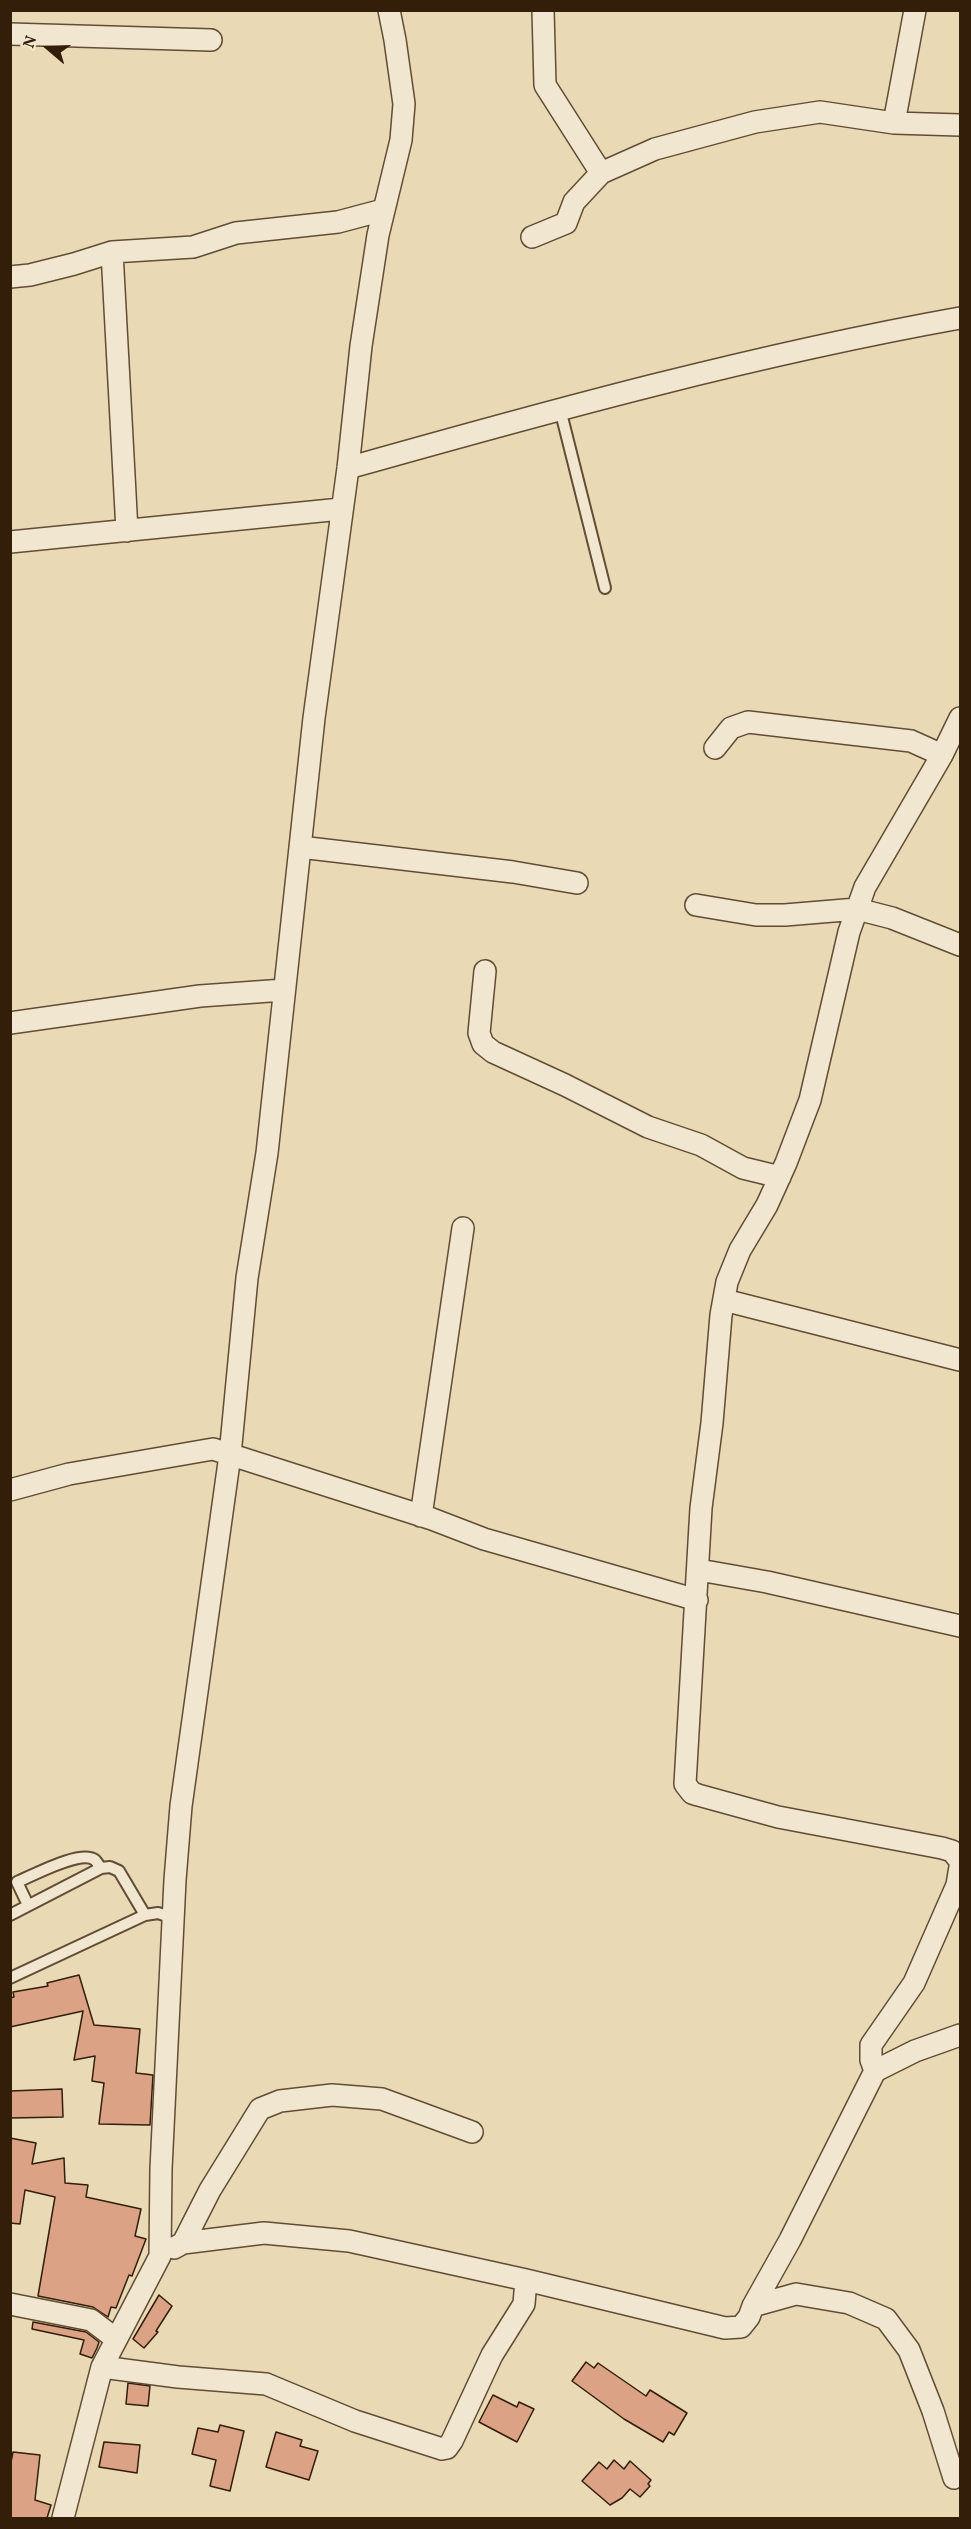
<!DOCTYPE html>
<style>
body{margin:0}
#map{position:relative;width:971px;height:2529px;overflow:hidden;background:#ead9b5;font-family:Vollkorn,serif}
canvas{display:block}
.frame{position:absolute;inset:0;border:12px solid #321e09;pointer-events:none}
.north{position:absolute;left:18px;top:18px;width:60px;height:60px;-webkit-text-stroke:4px #f1e6cf;paint-order:stroke;rotate:289deg;font-size:16px;font-weight:700;line-height:24px;text-align:center;color:#321e09}
.north::after{content:'';display:block;margin:auto;width:21px;height:27px;background:#321e09;clip-path:polygon(50% 0,100% 100%,50% 72%,0 100%)}
</style>
<div id="map">
<canvas width="971" height="2529"></canvas>
<div class="frame"></div>
<div class="north">N</div>
</div>
<script>
const ctx = document.querySelector('canvas').getContext('2d');
ctx.lineJoin = 'round';
function fill(path, color) { ctx.fillStyle = color; ctx.fill(path, 'evenodd'); }
function stroke(path, color, width, dash) { ctx.strokeStyle = color; ctx.lineWidth = width; ctx.lineCap = dash ? 'butt' : 'round'; ctx.setLineDash(dash || []); ctx.stroke(path); }
const building = new Path2D(`
 M79 1975 94 2025 140 2029 136 2073 153 2075 150 2125 99 2124 104 2083 92 2081 95 2056 74 2060 83 2011 10 2027V1998L14 1997 13 1992 48 1986 47 1983Z
 M62 2089 63 2117 10 2118V2091Z
 M10 2138 36 2143 32 2164 64 2158 65 2183 88 2185 86 2197 141 2209 135 2236 146 2239 132 2276 129 2275 116 2308 111 2307 108 2317 93 2307 38 2296 55 2197 25 2190 20 2224 10 2223Z
 M159 2295 172 2306 156 2331 158 2332 144 2348 133 2339Z
 M33 2322 86 2332 99 2342 97 2348 92 2358 80 2354 84 2340 32 2329Z
 M586 2362 594 2368 598 2363 646 2396 650 2390 687 2413 674 2435 669 2432 663 2442 624 2419 572 2381Z
 M128 2383 150 2386 148 2406 126 2404Z
 M493 2395 517 2407 519 2402 534 2409 517 2442 479 2422Z
 M220 2425 244 2431 230 2491 210 2486 216 2460 192 2454 198 2428 218 2432Z
 M276 2432 302 2440 300 2446 318 2451 309 2480 266 2467Z
 M104 2442 140 2445 137 2473 99 2467Z
 M13 2452 40 2455 35 2500 51 2505 47 2518H10V2467Z
 M614 2460 624 2469 630 2461 651 2480 648 2484 650 2486 640 2497 630 2489 622 2498 610 2505 582 2481 599 2462 607 2469Z`);
fill(building, '#dba285');
stroke(building, '#321e09', 1.5);
const lane = new Path2D(`
 M560 409 605 588
 M28 1905 17 1882C32 1876 81 1849 95 1860 97 1862 99 1866 101 1868
 M10 1915 101 1868 110 1867 119 1871 145 1915
 M10 1978 145 1915 158 1913 173 1918`);
const street = new Path2D(`
 M543 10 545 85 601 173
 M10 34 211 40
 M894 123 915 10
 M532 237 566 223 574 202 601 173 655 149 755 122 820 112 894 123 960 125
 M112 252 127 531
 M10 277 30 275 74 264 112 252 193 247 236 233 338 222 383 210
 M348 468C550 411 754 355 960 318
 M10 542 341 509
 M960 718 942 755 865 887 849 932 810 1100 786 1163 767 1205 740 1250 727 1282 721 1315 712 1423 701 1508 685 1784 692 1793 698 1795 778 1817 942 1848 952 1851 960 1861
 M715 748 731 728 748 722 911 741 942 755
 M300 847 513 872 577 883
 M696 905 756 915H785L857 909 892 918 960 945
 M485 971 479 1033 483 1044 493 1052 565 1085 648 1127 701 1145 743 1168 780 1177
 M10 1023 200 996 284 990
 M724 1300 960 1360
 M10 1490 69 1474 213 1449 432 1519 484 1539 697 1600
 M421 1516 463 1228
 M699 1570 767 1582 960 1626
 M875 2071 915 2051 960 2035
 M183 2243 264 2233 349 2241 526 2280 725 2328 741 2327 749 2317 753 2306 790 2240 875 2071 871 2060V2045L914 1983 957 1885 960 1867
 M174 2248 183 2243 210 2190 260 2109 280 2101 332 2095 382 2099 472 2132
 M10 2304 91 2320 116 2339
 M753 2306 796 2294 849 2303 886 2319 909 2350 933 2411 954 2478
 M102 2367 178 2377 266 2384 355 2421 442 2449 447 2448 452 2441 492 2355 524 2304 526 2280
 M63 2518 102 2367 160 2256 161 2169 175 1880 181 1806 230 1455 247 1278 267 1153 314 718 348 468 361 346 378 235 401 140 404 104 395 40 389 10`);
stroke(lane, '#604d34', 14);
stroke(street, '#604d34', 24);
stroke(lane, '#f1e6cf', 10);
stroke(street, '#f1e6cf', 21);
</script>
